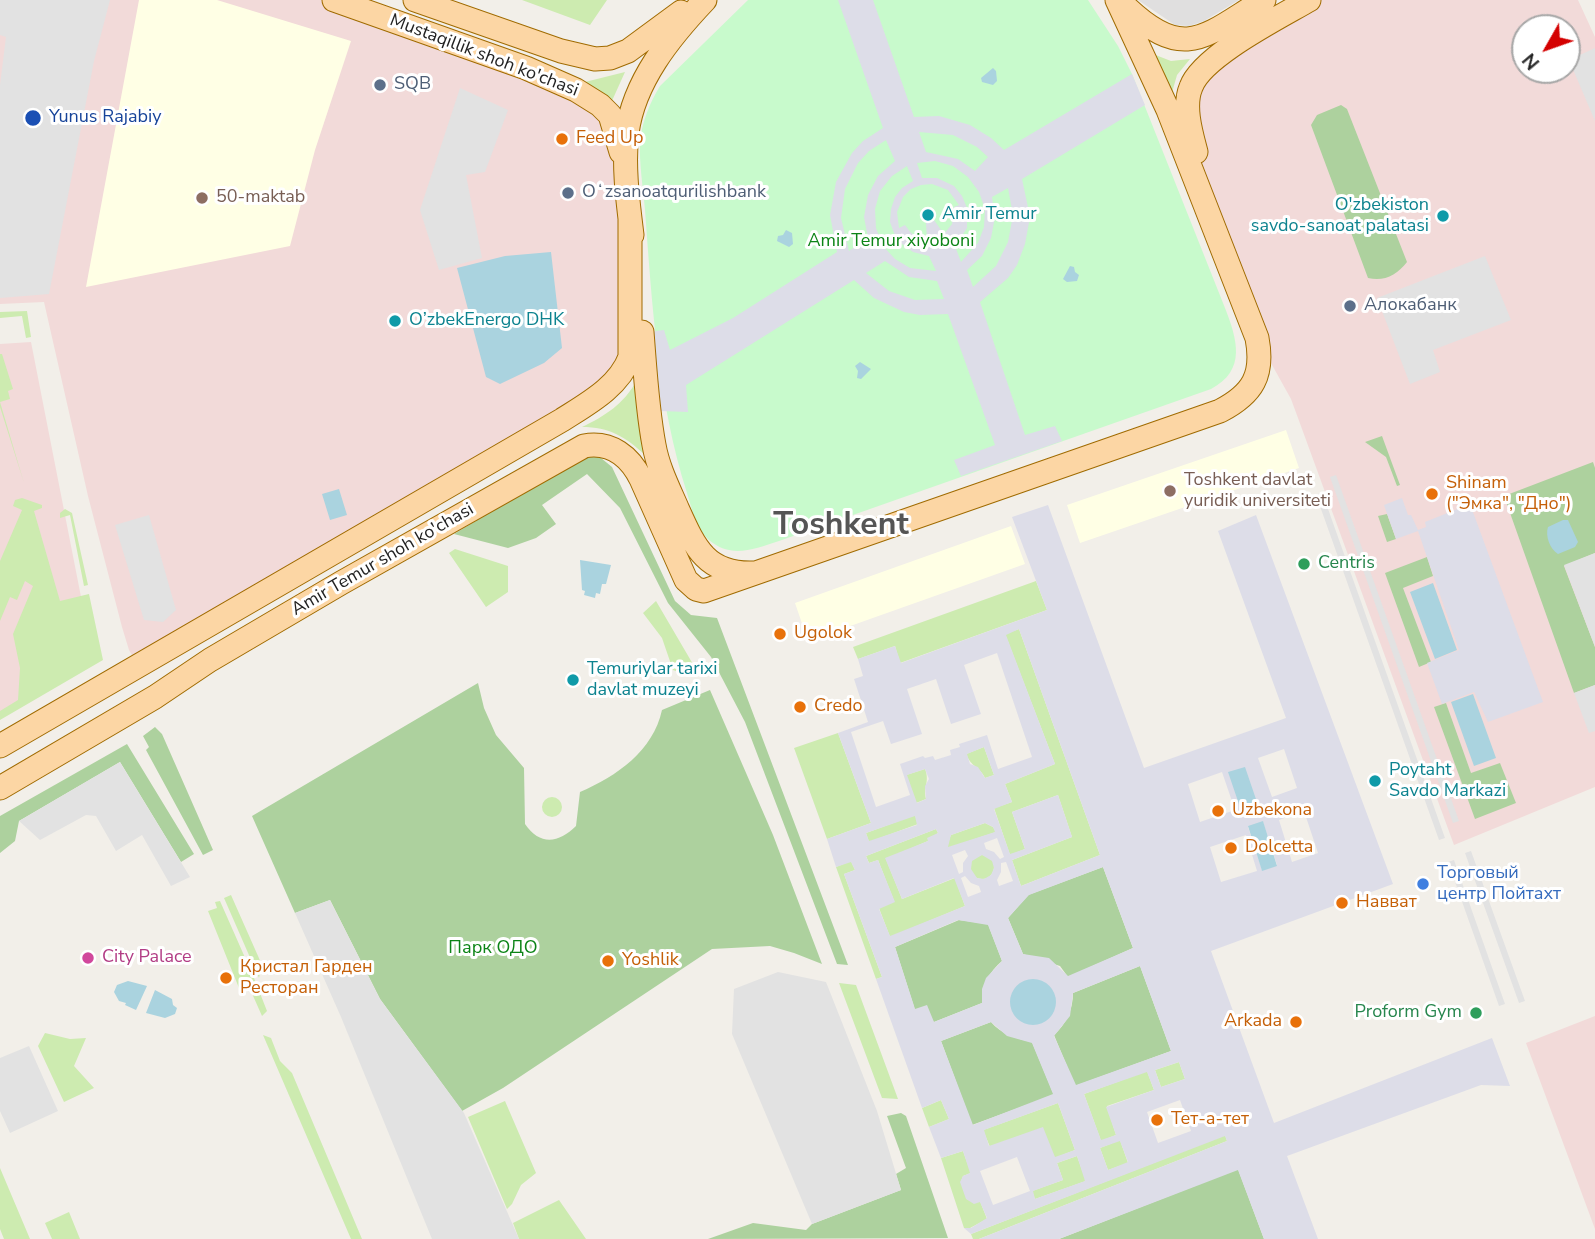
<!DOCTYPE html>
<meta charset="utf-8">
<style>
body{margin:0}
#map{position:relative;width:1595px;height:1239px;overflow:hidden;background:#f2efe9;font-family:"Nunito Sans",sans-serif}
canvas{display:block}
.north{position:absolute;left:1511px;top:14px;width:70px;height:70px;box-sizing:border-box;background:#fff;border:2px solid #a7a7a7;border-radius:50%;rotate:230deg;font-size:19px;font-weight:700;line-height:28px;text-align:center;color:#222}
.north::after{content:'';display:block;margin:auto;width:24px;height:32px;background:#d40000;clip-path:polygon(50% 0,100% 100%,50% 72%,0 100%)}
</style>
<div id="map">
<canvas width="1595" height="1239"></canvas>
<div class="north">N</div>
</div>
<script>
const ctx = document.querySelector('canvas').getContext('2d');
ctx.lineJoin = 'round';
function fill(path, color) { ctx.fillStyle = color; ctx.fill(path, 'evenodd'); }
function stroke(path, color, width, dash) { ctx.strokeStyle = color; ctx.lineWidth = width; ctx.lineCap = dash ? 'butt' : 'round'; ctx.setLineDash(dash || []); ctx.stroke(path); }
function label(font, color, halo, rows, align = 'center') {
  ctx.font = font + ' "Nunito Sans",sans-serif'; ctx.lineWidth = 6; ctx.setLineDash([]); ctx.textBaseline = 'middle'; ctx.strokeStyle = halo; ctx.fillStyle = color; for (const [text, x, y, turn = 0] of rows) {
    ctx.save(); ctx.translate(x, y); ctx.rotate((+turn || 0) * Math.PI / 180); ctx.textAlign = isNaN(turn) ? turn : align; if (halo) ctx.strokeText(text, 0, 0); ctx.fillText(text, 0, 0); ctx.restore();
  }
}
fill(new Path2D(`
 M1138 0H1239L1204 21 1189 26 1175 25Z`), '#e0dfdf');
fill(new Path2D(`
 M0 0H334L561 81 617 133 624 370 138 666 129 650 122 627 88 496 44 302 0 304Z
 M1309 0H1578L1595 37V787L1454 845 1298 418 1291 399 1257 338 1193 138 1188 104 1222 54ZM1525 28H1567V70H1525Z
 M31 342 93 658 0 714V344Z
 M1595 1016V1229L1526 1043Z`), '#f2dad9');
fill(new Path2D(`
 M139 0H217L351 41 315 150 290 246 86 287Z
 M1286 430 1299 468 1080 543 1067 505Z
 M1011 526 1025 564 808 641 795 603Z`), '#ffffe5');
fill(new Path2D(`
 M522 0H607L590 25Z
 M1153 54 1171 61 1190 59 1177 75 1171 96Z
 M625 72 611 103 585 82Z
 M27 311 31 337 26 338 22 316 0 318V312Z
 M0 354H2L13 389 8 391 10 399 0 402 24 483 0 407Z
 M637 380 645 455C626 437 609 427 582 427 605 416 624 404 637 380Z
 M22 498 42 505V508L34 511 60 601 89 594 103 660 0 720V711L18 700 20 668 13 634 33 586 25 581 17 600 10 597 0 621V561L22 510 13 506 15 500Z
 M65 509 72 513 88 585 84 586 70 515 60 518V513Z
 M455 549 508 566V592L486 607 449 553Z
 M1036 581 1047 610 900 663 895 646 858 659 853 647Z
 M656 601 697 671 687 675 673 670 662 638 643 613Z
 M1019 629 1100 855 1021 886 1012 860 1072 837 1058 795 1012 812 1025 849 1010 855 994 808 1012 802 1005 784 1055 764 1005 634Z
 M838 733 871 823 827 839 794 748Z
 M984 747 994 775 985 778C980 767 971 767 966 754Z
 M925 769C930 782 923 787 926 799L916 803 906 775Z
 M542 807a10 10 0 1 1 20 0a10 10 0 1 1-20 0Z
 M915 815 918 824 869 842 866 833Z
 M985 823 993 827 996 832 948 848 947 844 951 835Z
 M936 829 938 833 928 841 886 859 902 899 955 878 965 906 890 937 879 908 894 901 878 860 869 863 866 856Z
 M970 867a12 12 0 1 1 24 0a12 12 0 1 1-24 0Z
 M851 861 855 870 844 874 882 977 876 979 836 867Z
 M231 895 262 965 259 978 224 898Z
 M220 901 254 978 267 1011 262 1016 250 989 241 993 208 911 217 908 215 902Z
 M839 983 856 985 898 1099 882 1098Z
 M45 1033 70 1039 86 1038 74 1066 94 1088 64 1102 38 1046Z
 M263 1035 271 1038 280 1061 292 1073 362 1239H351Z
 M1179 1062 1185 1079 1161 1087 1155 1070Z
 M1147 1071 1154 1090 1107 1106 1116 1135 1101 1141 1084 1094Z
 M941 1100 949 1119 929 1127 922 1108Z
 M505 1101 536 1173 521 1185 512 1204 507 1209 468 1117Z
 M1058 1103 1075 1150 1055 1158 990 1147 983 1130Z
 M1225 1135 1227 1141 979 1239H973L971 1234Z
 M1120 1140 1128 1163 1108 1170 1100 1148Z
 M963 1151 971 1173 963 1176 961 1182 967 1199 980 1201 987 1219 970 1228H964L941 1158Z
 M1077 1156 1086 1181 1035 1199 1032 1191 1063 1180 1057 1163Z
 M0 1168 30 1239H4L0 1229Z
 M559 1200 586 1239H519L513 1223Z
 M69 1212 80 1239H52L45 1223Z`), '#cdebb0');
fill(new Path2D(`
 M1341 105 1347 109 1407 262C1397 275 1384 282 1368 278L1311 125 1317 115Z
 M1382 436 1400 485 1397 486 1386 457 1365 442Z
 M587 454 601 458 612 467 675 601 691 615 717 618 848 965 837 964 745 722 711 657 668 603 620 508 587 474 542 505 556 524 536 538 508 548 454 534Z
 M1593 462 1595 468V553L1564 566 1595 647V685L1574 693 1504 496Z
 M1387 514 1396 539 1387 542 1378 516Z
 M1427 557 1433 576 1403 588 1431 662 1419 667 1385 573Z
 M478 683 484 708 496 735 524 768 525 824C540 846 559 843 576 826L580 792C617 776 653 751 662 710L710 690 773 835 822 964 794 953 770 946 712 949 503 1088 462 1111 380 999 330 900 295 913 252 816Z
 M1446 703 1471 773 1500 763 1516 803 1475 819 1434 707Z
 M155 727 162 734 213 850 203 855 146 750 149 747 143 736Z
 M127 744 194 854 181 862 120 762 19 821 15 841 0 853V816Z
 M1103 867 1133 948 1068 977 1060 966 1023 954 1008 918 1028 895Z
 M959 920 988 924 1002 961C989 972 982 986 982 1003L934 1022 915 1010 895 947Z
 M1140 966 1171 1051 1075 1086 1054 1035C1066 1024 1073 1010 1073 993Z
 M991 1022C1001 1034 1017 1039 1032 1042L1054 1095 972 1125 941 1041Z
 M901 1113 906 1116 948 1238 708 1239 753 1223 806 1230 812 1224 901 1190 896 1174 906 1168 887 1116Z
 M1238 1169 1264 1239H1059Z`), '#add19e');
fill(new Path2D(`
 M748 0H1088L1118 46 1132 74 1225 308C1237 339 1247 370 1211 389L779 541C754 549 731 559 709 540 696 529 692 509 687 493 658 402 652 305 645 210 643 187 639 163 640 141 642 122 650 102 660 86Z`), '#c8facc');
fill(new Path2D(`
 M0 0H110L94 61 49 294 0 298V85L6 37 0 35Z
 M1595 48V121L1569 60Z
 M460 88 508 110 485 172 466 175 482 258 439 270 420 210Z
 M1485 256 1511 320 1433 350 1440 372 1410 384 1377 298Z
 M1336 475 1459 821 1453 823 1330 477Z
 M1322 492 1445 838 1439 840 1316 495Z
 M149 515 176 610 163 622 144 620 115 525Z
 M1595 553V647L1564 565Z
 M1595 685V731L1589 733 1574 693Z
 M120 762 190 877 171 886 142 835 116 851 96 816 86 815 40 840 19 821Z
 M1471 851 1525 1001 1519 1003 1465 853Z
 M1454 860 1505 1004 1499 1006 1448 862Z
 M330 900 380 999 464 1113 519 1239H432L341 1017 295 913Z
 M778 972 826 982 877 1111 901 1190 812 1224 732 1034 734 989Z
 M29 1046 58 1111 10 1133 0 1111V1058Z`), '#e2e2e2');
fill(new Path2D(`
 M838 0H873L914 117 939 116 970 125 991 138 1004 150 1132 74 1145 105 1022 179 1030 217 1025 244 1017 265 1008 278 980 302 1025 435 1055 426 1062 441 961 476 954 460 995 445 948 314 920 315 904 312 874 298 854 280 686 385 688 412 660 411 650 332 664 330 670 350 733 318 837 252 830 215 836 182 852 153 863 141 883 128ZM919 132 953 135 977 147 988 157 975 171 958 159 926 152ZM886 140 895 161 878 176 868 195 864 217 868 238 849 251 841 218 845 189 858 163 869 151ZM935 161 953 166 968 177 979 192 985 209 984 227 978 243 961 262 955 246 967 228V208L962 196 954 186 937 178H922L917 163ZM907 166 913 181 902 188 895 197 891 209 890 222 894 233 902 244 913 252 929 256 936 271 910 268 895 259 883 246 876 228 875 209 880 191 892 176ZM932 184 948 190 959 205 954 207 952 224 944 234 934 220 929 207 923 210 926 223 927 239H923L911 233 905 225 899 228 897 212 903 197 911 189 921 185ZM1008 188 1013 215 1008 242 996 266 973 287 967 270 982 256 991 238 995 217 992 197ZM885 261 909 277 937 281 944 299 915 300 889 291 866 273Z
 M1402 498 1408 515H1411L1418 530 1426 527 1425 522 1470 504 1543 702 1488 722 1474 692 1442 704 1427 663 1459 650 1418 531 1396 539 1384 505Z
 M1048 505 1144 768 1286 718 1218 531 1256 515 1393 884 1211 951 1274 1123 1492 1038 1510 1086 1481 1085 1287 1156 1318 1239H1264L1238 1170 1059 1239H979L1227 1141 1225 1136 971 1234 964 1228H971L987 1218 980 1202 974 1204 966 1199 960 1182 963 1176 970 1173 963 1151 941 1158 929 1127 949 1119 941 1100 922 1108 876 979 882 977 844 874 855 870 851 862 836 867 827 839 871 823 838 733 868 722 854 679 863 676 858 659 895 646 901 663 1047 610 1012 517ZM1019 629 1100 855 1021 886 1012 860 1072 837 1058 795 1012 812 1025 849 1010 854 994 809 1012 802 1005 784 1055 764 1006 635ZM997 653 1032 757 998 769 987 735 959 744 960 747 950 750 951 755 935 760 933 756 925 758 923 756 900 764 910 795 876 807 851 732 883 721 891 744 922 734 907 689 936 679 951 724 981 714 964 665ZM984 747 994 775 985 778 978 767 970 764 967 754ZM1284 749 1297 788 1272 797 1258 758ZM925 769 929 779 925 786 926 799 917 803 907 775ZM1222 772 1235 810 1200 822 1188 784ZM1304 811 1318 853 1292 862 1279 820ZM915 816 917 825 869 841 866 833ZM1263 822 1277 865 1262 870 1248 827ZM985 823 993 827 995 832 948 847 951 835ZM936 829 938 833 927 838 928 841 885 858 902 899 954 878 965 906 890 936 879 909 895 902 878 860 869 863 866 856ZM1246 835 1257 871 1221 882 1210 847ZM997 838 1004 857 1000 859 994 852 986 849 984 843ZM965 850 968 856 963 863V872L959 874 952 855ZM982 855 992 861 994 868 991 875 984 879 977 878 971 869 972 861ZM1006 862 1013 881 999 886 997 880 1001 872V863ZM1103 867 1133 948 1068 976 1049 958 1023 954 1008 918 1029 895ZM965 876 971 883 979 886 981 892 968 897 961 878ZM958 920 988 925 1002 961 986 978 982 989V1003L934 1022 927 1005 915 1009 895 947ZM1140 966 1171 1051 1076 1085 1054 1036 1070 1016 1073 993ZM991 1022 1007 1036 1032 1043 1053 1094 973 1125 941 1041ZM1179 1062 1185 1079 1161 1087 1155 1070ZM1147 1072 1154 1090 1106 1107 1116 1135 1101 1140 1084 1094ZM1180 1100 1191 1131 1158 1143 1147 1112ZM1058 1103 1075 1150 1055 1157 1043 1127 989 1146 984 1130ZM1120 1141 1128 1162 1108 1170 1100 1148ZM1077 1156 1085 1181 1035 1199 1033 1191 1063 1180 1057 1163ZM1017 1157 1030 1191 993 1205 980 1171Z`), '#dddde8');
fill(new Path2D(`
 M993 68 996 71 997 81 993 85 982 82 981 78Z
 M786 230 792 233 793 244 789 247 777 241 778 236 783 235Z
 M551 252 562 348 544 363 500 384 486 377 457 268 505 256Z
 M1070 266 1074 267 1075 272 1079 275 1077 281 1067 282 1063 279Z
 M860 362 871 369 861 379 857 378 858 371 855 366Z
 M339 489 347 515 330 520 322 494Z
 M1563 520H1568L1578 542 1575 547 1558 554C1550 549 1545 536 1548 527Z
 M580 560 611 565 606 584H602L600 594 596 593 595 598 584 595 585 591 582 590Z
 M1433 583 1457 650 1435 659 1410 592Z
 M1473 694 1496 758 1474 766 1451 702Z
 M1245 767 1259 808 1242 813 1228 772Z
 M1263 821 1277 866 1262 871 1248 826Z
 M1010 1002a23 23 0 1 1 46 0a23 23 0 1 1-46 0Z
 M128 981 147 986 136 1010 125 1005 126 1003 119 1001 114 992 117 985Z
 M155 990 172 999 173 1005 177 1008 175 1014 165 1018 146 1013Z`), '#aad3df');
const primary = new Path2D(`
 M334 0 526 68 576 90 600 105 610 115 621 152
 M415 0 561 51 595 59 610 58 628 51 681 12
 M1127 8C1185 63 1206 35 1264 0
 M1196 152C1191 133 1183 106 1191 87 1202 56 1280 17 1309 0
 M632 235C628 202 623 167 627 133 634 81 670 37 705 0
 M642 332C645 369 647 408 654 445 658 468 669 489 678 510 695 548 707 575 754 573
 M0 746 562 420C587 404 619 387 630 357V220
 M0 788 155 697 210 660 341 583 584 446C611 441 630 457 641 479L686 580 696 589 704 591 1220 411C1253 394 1264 375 1257 338L1168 110 1117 0`);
stroke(primary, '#a06b00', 25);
stroke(primary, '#fcd6a4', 23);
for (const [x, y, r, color] of [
 [380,85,7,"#5c6f8a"],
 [33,118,9,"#1a4fb4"],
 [562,139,7,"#e8710a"],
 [568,193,7,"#5c6f8a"],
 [202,198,7,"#8d6e63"],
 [928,215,7,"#0f9aa8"],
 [1443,216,7,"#0f9aa8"],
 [1350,306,7,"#5c6f8a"],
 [395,321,7,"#0f9aa8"],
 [1170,491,7,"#8d6e63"],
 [1432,494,7,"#e8710a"],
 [1304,564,7,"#2e9e5b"],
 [780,634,7,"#e8710a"],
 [573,680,7,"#0f9aa8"],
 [800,707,7,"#e8710a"],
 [1375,781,7,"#0f9aa8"],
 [1218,811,7,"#e8710a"],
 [1231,848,7,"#e8710a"],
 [1423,884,7,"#3f7fe0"],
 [1342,903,7,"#e8710a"],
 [88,958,7,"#d1479c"],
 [608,961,7,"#e8710a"],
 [226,978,7,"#e8710a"],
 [1476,1013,7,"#2e9e5b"],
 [1296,1022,7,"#e8710a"],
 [1157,1120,7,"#e8710a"]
]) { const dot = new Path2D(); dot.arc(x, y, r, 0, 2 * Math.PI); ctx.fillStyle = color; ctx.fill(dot); stroke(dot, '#fff', 2.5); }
label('18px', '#222', '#fff', [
 ["Mustaqillik shoh ko'chasi",484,56,21],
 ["Amir Temur shoh ko'chasi",383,560,-30]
]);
label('18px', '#4e5e75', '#fff', [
 ["SQB",394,85],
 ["Oʻzsanoatqurilishbank",582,193],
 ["Алокабанк",1364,306]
], 'left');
label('18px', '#164399', '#fff', [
 ["Yunus Rajabiy",49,118]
], 'left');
label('18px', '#c56008', '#fff', [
 ["Feed Up",576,139],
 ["Shinam",1446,484],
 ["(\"Эмка\", \"Дно\")",1446,505],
 ["Ugolok",794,634],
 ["Credo",814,707],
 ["Uzbekona",1232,811],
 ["Dolcetta",1245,848],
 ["Навват",1356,903],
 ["Yoshlik",622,961],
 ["Кристал Гарден",240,968],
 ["Ресторан",240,989],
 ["Arkada",1282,1022,"right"],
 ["Тет-а-тет",1171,1120]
], 'left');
label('18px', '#785e54', '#fff', [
 ["50-maktab",216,198],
 ["Toshkent davlat",1184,481],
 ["yuridik universiteti",1184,502]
], 'left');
label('18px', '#0d838f', '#fff', [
 ["O'zbekiston",1429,206,"right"],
 ["savdo-sanoat palatasi",1429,227,"right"],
 ["Amir Temur",942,215],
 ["O’zbekEnergo DHK",409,321],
 ["Temuriylar tarixi",587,670],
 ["davlat muzeyi",587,691],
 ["Poytaht",1389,771],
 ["Savdo Markazi",1389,792]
], 'left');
label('18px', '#0c8416', '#fff', [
 ["Amir Temur xiyoboni",891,242],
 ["Парк ОДО",493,949]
]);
label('18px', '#27864d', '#fff', [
 ["Centris",1318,564],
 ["Proform Gym",1462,1013,"right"]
], 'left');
label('18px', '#366cbe', '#fff', [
 ["Торговый",1437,874],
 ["центр Пойтахт",1437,895]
], 'left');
label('18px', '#b23c85', '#fff', [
 ["City Palace",102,958]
], 'left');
label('bold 32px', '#555', '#fff', [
 ["Toshkent",841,526]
]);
</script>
